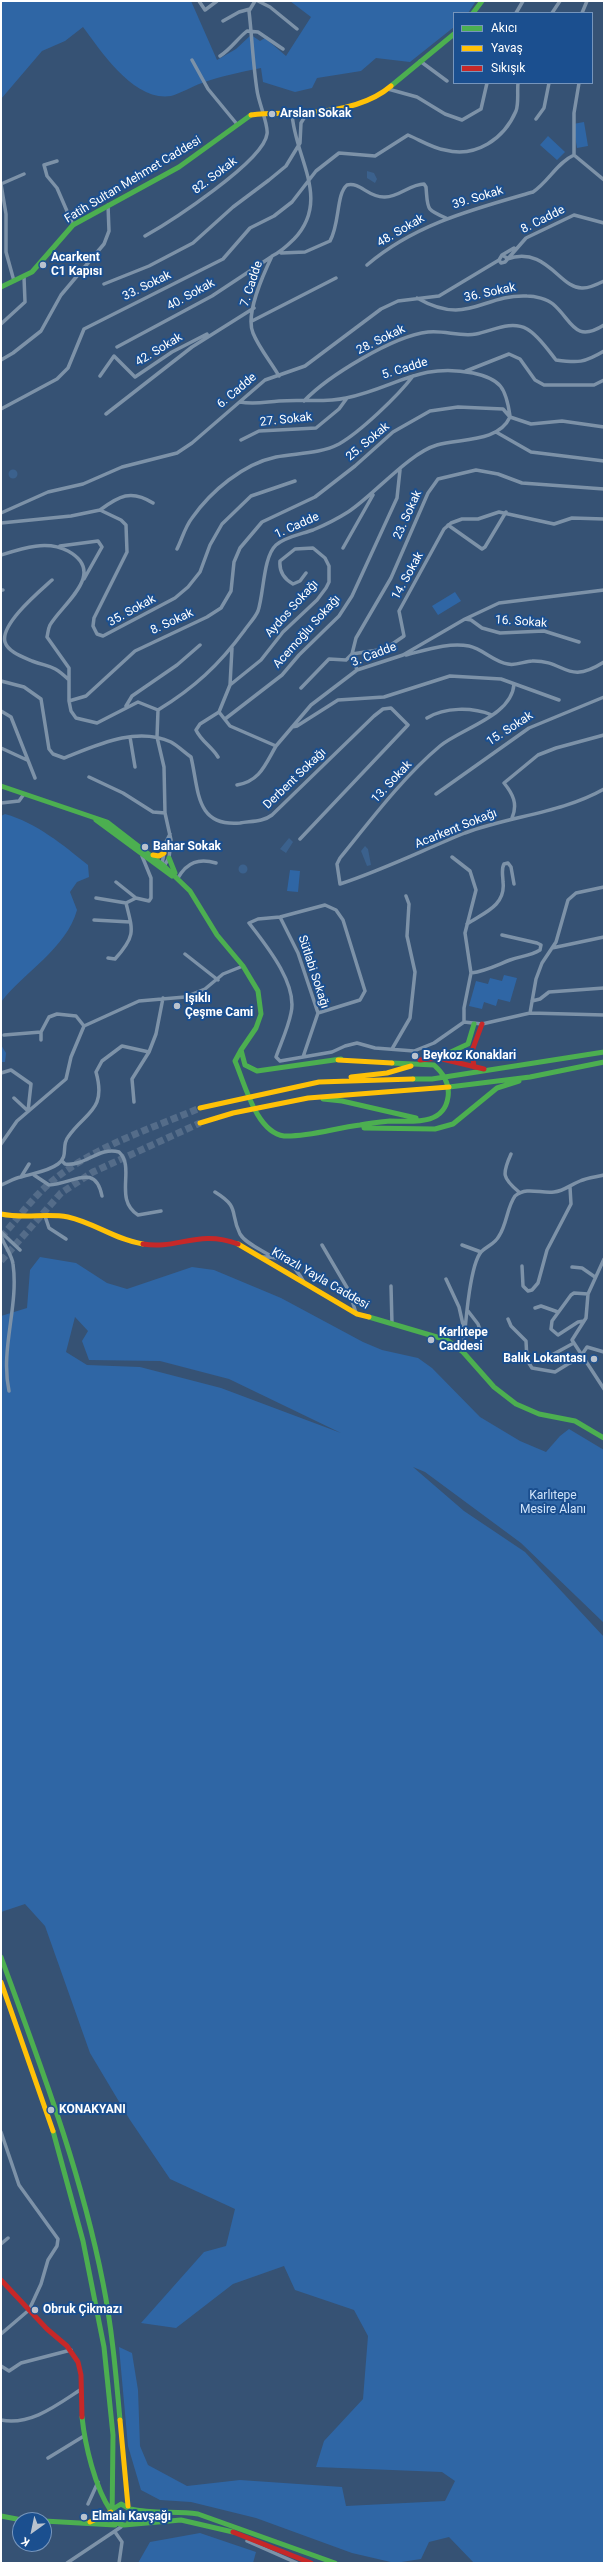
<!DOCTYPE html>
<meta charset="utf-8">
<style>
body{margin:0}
#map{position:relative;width:605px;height:2564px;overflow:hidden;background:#365274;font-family:Roboto,sans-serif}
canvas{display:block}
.frame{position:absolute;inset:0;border:2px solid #fff;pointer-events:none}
.legend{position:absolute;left:453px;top:12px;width:140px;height:72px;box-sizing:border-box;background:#1b4f8f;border:1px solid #7695bc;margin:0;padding:5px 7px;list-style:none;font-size:12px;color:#fff}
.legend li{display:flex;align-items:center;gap:8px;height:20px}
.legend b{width:20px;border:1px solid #7695bc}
.north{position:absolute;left:12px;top:2512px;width:40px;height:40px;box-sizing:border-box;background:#1b4f8f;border:1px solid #7695bc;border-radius:50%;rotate:213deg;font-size:11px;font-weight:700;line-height:16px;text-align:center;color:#fff}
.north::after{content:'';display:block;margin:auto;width:14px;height:18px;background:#b9c2ce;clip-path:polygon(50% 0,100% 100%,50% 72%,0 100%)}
</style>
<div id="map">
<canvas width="605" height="2564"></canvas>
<div class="frame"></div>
<ul class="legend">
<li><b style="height:5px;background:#4caf50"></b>Akıcı</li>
<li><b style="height:5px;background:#ffc107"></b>Yavaş</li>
<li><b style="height:5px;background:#c62828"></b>Sıkışık</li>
</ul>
<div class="north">K</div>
</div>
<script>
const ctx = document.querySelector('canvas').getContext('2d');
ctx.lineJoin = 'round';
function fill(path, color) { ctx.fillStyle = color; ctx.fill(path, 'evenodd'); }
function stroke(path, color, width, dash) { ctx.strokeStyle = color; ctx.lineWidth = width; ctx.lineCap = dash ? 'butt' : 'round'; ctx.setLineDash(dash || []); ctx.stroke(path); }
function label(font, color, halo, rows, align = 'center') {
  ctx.font = font + ' Roboto,sans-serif'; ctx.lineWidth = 4; ctx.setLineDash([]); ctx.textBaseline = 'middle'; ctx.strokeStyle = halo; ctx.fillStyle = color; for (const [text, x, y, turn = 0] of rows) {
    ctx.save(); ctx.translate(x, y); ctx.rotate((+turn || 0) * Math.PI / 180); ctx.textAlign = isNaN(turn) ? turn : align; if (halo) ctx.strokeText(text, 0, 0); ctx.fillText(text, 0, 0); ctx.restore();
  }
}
fill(new Path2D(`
 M1 1H191L217 60 236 49 251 35 260 41 265 38 286 56 311 17 290 1H476L468 13H454V27L410 62 376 58 361 71 317 78 312 88 295 92 263 82 261 68C241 72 221 76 202 83 193 86 179 94 171 96 134 102 101 51 83 27L65 41 42 51 1 99Z
 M584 122 588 146 577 148 573 124Z
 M548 136 565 152 557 160 540 145Z
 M455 592 461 601 438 615 432 606Z
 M5 814C37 823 63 845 88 865L89 877 77 882 70 892 77 910C66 949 24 972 1 1002V816Z
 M290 870 300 871 298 892 287 891Z
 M504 975 517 978 510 1002 498 999 496 1006 484 1002 482 1009 469 1006 476 981 488 984 490 978 502 981Z
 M1 1045 6 1053 5 1062H1Z
 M40 1257 76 1263 107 1283 127 1289 192 1267 214 1270 281 1298 363 1342 382 1350 418 1358 432 1368 480 1417 520 1441 546 1452 560 1436 569 1429 604 1450V1623L521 1543 425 1472 413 1467 464 1511 525 1552 604 1637V2563H474L449 2537 429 2542 421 2559 395 2563 352 2553 256 2518 191 2502 160 2500 141 2490 128 2446 119 2347 132 2353 138 2390 140 2446 148 2465 187 2486 240 2480 342 2487 346 2506 445 2501 455 2481 442 2472 316 2467 324 2441 363 2399 368 2336 354 2310 295 2290 284 2266 233 2284 176 2328 141 2323 204 2252 226 2246 235 2209 170 2179 130 2120 90 2053 45 1926 25 1904 1 1912V1316L27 1308 30 1270ZM75 1317 88 1331 82 1341 89 1360 160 1361 229 1379 341 1433 221 1388 140 1367 87 1365 66 1352Z
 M200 2533 256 2552 253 2563H138L150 2542Z`), '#2f66a5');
fill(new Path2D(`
 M367 171 374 173 377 179 375 183 367 178Z
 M8.5 474a4.5 4.5 0 1 1 9 0a4.5 4.5 0 1 1-9 0Z
 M289 838 293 842 286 853 280 849Z
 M365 846 368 849 371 865 367 866 361 851Z
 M238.5 869a4.5 4.5 0 1 1 9 0a4.5 4.5 0 1 1-9 0Z`), '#3b618d');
stroke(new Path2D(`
 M1 1237C17 1220 32 1198 50 1183 92 1147 150 1129 200 1108
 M1 1261 61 1193 93 1172 200 1123`), '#546c89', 7, [7, 3.5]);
stroke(new Path2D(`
 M199 1 205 10 217 1
 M258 1 270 7 297 29
 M516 13 523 1
 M552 13 560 1
 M582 13 587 1
 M223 21 239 12 250 9
 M220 56C231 49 237 39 247 31L258 32 283 49
 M192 60 208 89 236 123
 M420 61 447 81
 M579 83 574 113V155L604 180
 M388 89 417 97 445 114 462 120 481 109 487 83
 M536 119 544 108 549 83
 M57 161 44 165 47 176 57 188 73 225
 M145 236C170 222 264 161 267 134 269 126 258 101 257 90 253 64 252 37 249 11L255 1
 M281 253 305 252 330 241C340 224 336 194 347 185 361 182 367 197 384 197 398 198 410 184 424 184L426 187C428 209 425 209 446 218
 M502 255 514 248
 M507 258 502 255 499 260 501 263 505 262 526 238 574 215 604 223
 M507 259C547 245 560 290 583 288 590 288 598 284 604 281
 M367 265C415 224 474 209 533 192 548 182 558 162 574 155
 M14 281 6 252V214L1 184 24 174
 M104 284 149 266 193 243 233 207 269 180 286 166 300 143 301 123 307 113
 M417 298C468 327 482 294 527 296 535 296 547 299 553 304 572 320 574 344 604 325
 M252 321 336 278
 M1 324 25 302 24 277
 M117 347 212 296 271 257
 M1 360 13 353 41 331 61 295 104 244 109 231 108 205
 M466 371 509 354 520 359 535 380 544 385H594L604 380
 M100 376 114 356 135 377 172 352 207 334
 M279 376C271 362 259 348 253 333 245 314 263 275 272 256 281 252 287 246 294 239 332 199 294 157 292 113
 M304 401C328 376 393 336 428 332 444 330 460 337 476 334 492 331 511 320 527 329 538 335 548 350 556 360 578 363 584 363 604 351
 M240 402C254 405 265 402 279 401 302 399 324 403 346 398 395 388 419 362 473 373 501 379 506 388 510 416
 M1 409 57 379 68 368 84 329 223 259 250 228 274 216 292 202 316 171 339 153 375 156 408 135C420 140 432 148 445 150 476 158 504 139 516 111 519 103 517 91 518 83
 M106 414 192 347 254 308
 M510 417 531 424 562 421 604 427
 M496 432 531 452 604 461
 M241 440 259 431 316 428 339 409 347 398
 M100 510C119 496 131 489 153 503
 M1 513 48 492 83 484 122 467 177 453 192 443 265 380 305 366 381 309 398 301 439 296 499 260
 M1 523 71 516 100 510 121 520 126 525 127 552 94 618 93 626 97 634 103 636 175 598 188 587 200 572 210 545 222 524 251 496 295 481
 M448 525 482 549 485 547 506 512
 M60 546 98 541 102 547 84 579
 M343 548 373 495
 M177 549C182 539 185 527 192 518 211 491 243 464 276 457 297 453 320 454 339 444 360 432 398 396 413 376
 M1 555C23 548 47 540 68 551 108 573 62 604 50 625 48 629 48 633 47 637L69 668V701L71 711 76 718 97 723 138 702 158 710
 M52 580C40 591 0 624 5 642 8 652 23 657 32 661 51 668 52 664 69 680
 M1 590H3
 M465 619 471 620 482 628 500 633 544 631 579 642
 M232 648 230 685 219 712 230 726 276 746 311 705 357 670 403 655 465 619 499 603 604 590
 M406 655C426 650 449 642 469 646 483 649 494 662 508 664 516 666 525 661 532 661 566 660 566 686 604 662
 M357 670 352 654 356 638 391 578 428 493 438 479 476 470 498 474 522 483 604 489
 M1 681 24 687 41 699 49 749 53 754 64 758C97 745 136 726 171 742 178 746 184 752 191 757 199 790 195 827 240 823 251 821 263 822 272 815L374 716 383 709 391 708 408 725 300 839
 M514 684C512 716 462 728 440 746 403 777 370 821 340 858L337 864 340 884C383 870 423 850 465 833 510 816 562 813 604 789
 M230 685 261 660 283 632 317 600 326 588 329 582V566L325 558 313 548 295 549 280 561C279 572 284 579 293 584L300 581 306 573
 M301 688 329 659 346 660 352 654 385 649 404 636 399 611 444 529 451 523 462 519H478L499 512 554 524 572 518 604 519
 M69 701 86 696 135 651 207 617 221 608 231 591 234 562 240 548 262 522 315 497 355 466 393 432 430 411 458 407 503 409 510 417
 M126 706 132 696 177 665 200 645
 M1 711 11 717 35 778
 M427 718C445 707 472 707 492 715
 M225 719 282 675 299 655 339 616 352 596 397 498 400 470
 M292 727 297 726 338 700 384 697 450 676 501 679 559 700
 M130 737 135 767
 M1 748 27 760
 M218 757C212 747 201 741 196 730L200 724 219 712
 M89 777 123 793 153 812 165 813
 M237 785C260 781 265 765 276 746
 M436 794 529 728 604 697
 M1 803 19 801 24 794
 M512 818C518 804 513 794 504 783L538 755 556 748 604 735
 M452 857 470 871 476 890 465 933 471 973 464 1008V1022
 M162 864 166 842 170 834
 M164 866 169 858 171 840 165 813 164 767 157 737 158 710C194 688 219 665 244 631 248 625 255 618 258 611 264 593 263 557 276 545 285 537 302 534 313 530 325 525 337 519 348 512 374 495 409 453 437 445 460 438 498 443 510 417
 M178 878C187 862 199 858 216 863
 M116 882 136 898
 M96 898 126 903
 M280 917 298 953 318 1013 303 1057
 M94 920 130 922
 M467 924C483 913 506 906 503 882 503 876 501 869 504 864L508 863 511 867 514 884
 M552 948 604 937
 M185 954 218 980
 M108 958 115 959C136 936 133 931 126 903L136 898 149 901 151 898V878L142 856
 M471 973C486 971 497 965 510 960 521 956 530 956 540 950L541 945 537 943 502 935
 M532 1001 540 999 549 992 604 988
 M318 1013 360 1000 365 991 343 920 336 910 325 905 280 917 258 919 249 923C266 945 298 984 291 1013 288 1028 281 1043 276 1057L280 1061 332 1052 345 1046 357 1043 375 1048 414 1051 434 1043 464 1022 482 1024 530 1013 604 1015
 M530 1013 536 979 542 963 556 942 568 900 576 893 604 887
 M4 1035 41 1032
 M41 1040V1032L49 1017 57 1014 76 1016 84 1026
 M392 1049 410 1018 415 972 407 936 409 904 406 896
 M1 1073 11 1070 31 1084 28 1111
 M14 1098 28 1111
 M134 1102 132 1079 149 1052
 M1 1144 17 1121 66 1079 71 1057 84 1026 139 1001 185 997 205 989 223 974 243 966
 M511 1154C502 1174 502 1178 519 1192
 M62 1161 65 1164C85 1167 99 1146 119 1152 136 1168 113 1199 138 1215L161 1211
 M34 1175 49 1185C73 1184 95 1162 102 1196
 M21 1177 29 1164
 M1 1185C7 1183 14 1178 21 1177 33 1173 47 1172 58 1164 69 1156 61 1146 68 1137 85 1112 107 1111 96 1072L102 1061 122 1046 149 1052 156 1034 163 998
 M215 1192C241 1208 229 1212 240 1234 246 1244 262 1250 271 1256
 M45 1216 49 1228 66 1239
 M1 1232 20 1250
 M1 1236C4 1245 12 1255 13 1264 19 1306 0 1349 9 1391
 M322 1245 349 1291 356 1313
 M462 1245 481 1252
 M262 1257C283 1256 294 1264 304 1282
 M604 1259 588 1294 586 1318 572 1340 604 1389
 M522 1266 523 1286 528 1291 532 1290 538 1283 547 1250 571 1204 570 1187
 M572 1267 582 1268 595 1277
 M446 1279 459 1307 464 1329
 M391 1286 392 1324
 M535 1308 541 1306 558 1312
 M468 1311 478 1324 482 1335
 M508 1319 511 1326 526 1341 527 1360 532 1368 555 1372 568 1364 584 1357 583 1353 587 1347 604 1352
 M584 1321 578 1322 558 1335 551 1329 552 1321 571 1295 574 1293 588 1294
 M463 1352C465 1332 469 1266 481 1252 487 1246 495 1244 499 1236 507 1224 507 1207 515 1196 527 1186 541 1194 554 1192 564 1191 570 1185 580 1181 587 1178 596 1177 604 1175
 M550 1356 572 1344
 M1 2132 19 2185 58 2239 57 2246 48 2260 41 2284 29 2310 1 2334
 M1 2244 8 2238
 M1 2366 9 2371 21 2363 71 2350
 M1 2420C30 2426 57 2405 80 2390
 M48 2458 84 2436
 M88 2504 98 2482
 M115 2532 122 2542 119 2563
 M247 2541 297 2563
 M67 2563 121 2527`), '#7d92a8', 3.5);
stroke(new Path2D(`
 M473 13 482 1
 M391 86 454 34
 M1 287 32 272 73 225 179 167 251 115
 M1 786 107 822 164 866 190 891 217 935 243 966 258 991 261 1014 256 1028 241 1050
 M96 820 172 876
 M169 858 175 873
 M241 1050 235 1061C245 1084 256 1132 284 1136 309 1137 335 1128 360 1125 370 1123 380 1122 390 1121 412 1121 444 1126 448 1097 450 1084 443 1073 434 1065L392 1063
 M241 1050 245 1065 257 1071 341 1059
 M438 1058 468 1044 474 1024
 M413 1079H432L604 1052
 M449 1087 530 1077 604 1062
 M323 1099 342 1101 416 1118
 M364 1128 435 1129 453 1124 497 1088 519 1081
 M369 1317 447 1340 463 1352 494 1387 516 1404 539 1414 575 1421 604 1438
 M1 1957C40 2064 81 2171 103 2283 112 2328 116 2375 120 2420
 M53 2131 83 2241 104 2347 113 2435 112 2522 124 2525 181 2520 233 2532
 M82 2417C85 2445 95 2488 111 2511
 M113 2509 121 2504 130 2509 133 2515 128 2524
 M130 2509C153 2514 175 2511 198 2514L335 2563
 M1 2516 22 2520
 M44 2521 115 2525`), '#4caf50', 5);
stroke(new Path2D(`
 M251 115C270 112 288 114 307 113 335 111 369 105 391 86
 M153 855 159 856 164 853
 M338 1060 392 1063
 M351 1077 387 1073 411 1066
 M200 1108 319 1082 413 1079
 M200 1123 233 1113 308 1098 449 1087
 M1 1214C24 1219 46 1213 68 1217 95 1223 116 1240 143 1244
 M238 1244 357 1314 369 1317
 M1 1982 53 2131
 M120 2420 128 2506
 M90 2522 111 2512`), '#ffc107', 5);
stroke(new Path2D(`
 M420 1060 438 1058 484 1069
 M474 1067 472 1051 482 1024
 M143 1244C177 1250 198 1229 238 1244
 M1 2280 47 2329 67 2346 78 2362 81 2375 82 2417
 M233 2532 311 2563`), '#c62828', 5);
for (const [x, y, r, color] of [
 [272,114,4,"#b9c2ce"],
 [43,265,4,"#b9c2ce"],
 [145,847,4,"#b9c2ce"],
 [177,1006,4,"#b9c2ce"],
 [415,1056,4,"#b9c2ce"],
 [431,1340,4,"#b9c2ce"],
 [594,1359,4,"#b9c2ce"],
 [51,2110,4,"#b9c2ce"],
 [35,2310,4,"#b9c2ce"],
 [84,2517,4,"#b9c2ce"]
]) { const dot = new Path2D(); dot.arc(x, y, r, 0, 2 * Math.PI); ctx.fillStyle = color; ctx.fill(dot); stroke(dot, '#1b4f8f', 1.5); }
label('bold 12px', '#fff', '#1b4f8f', [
 ["Arslan Sokak",280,114],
 ["Acarkent",51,258],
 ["C1 Kapısı",51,272],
 ["Bahar Sokak",153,847],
 ["Işıklı",185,999],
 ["Çeşme Cami",185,1013],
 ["Beykoz Konaklari",423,1056],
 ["Karlıtepe",439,1333],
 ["Caddesi",439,1347],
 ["Balık Lokantası",586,1359,"right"],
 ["KONAKYANI",59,2110],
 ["Obruk Çikmazı",43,2310],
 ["Elmalı Kavşağı",92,2517]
], 'left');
label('12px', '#fff', '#1b4f8f', [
 ["82. Sokak",215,176,-37],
 ["Fatih Sultan Mehmet Caddesi",133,180,-31],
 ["39. Sokak",478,198,-17],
 ["8. Cadde",543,220,-27],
 ["48. Sokak",401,231,-30],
 ["7. Cadde",252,284,-72],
 ["33. Sokak",147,286,-26],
 ["36. Sokak",490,293,-12],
 ["40. Sokak",191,295,-29],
 ["28. Sokak",381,340,-26],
 ["42. Sokak",159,350,-31],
 ["5. Cadde",405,369,-17],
 ["6. Cadde",237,391,-40],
 ["27. Sokak",286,420,-6],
 ["25. Sokak",368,442,-40],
 ["23. Sokak",408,515,-66],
 ["1. Cadde",297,526,-24],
 ["14. Sokak",408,576,-61],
 ["Aydos Sokağı",292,609,-48],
 ["35. Sokak",132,611,-29],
 ["8. Sokak",172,622,-25],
 ["16. Sokak",521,622,4],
 ["Acemoğlu Sokağı",307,632,-48],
 ["3. Cadde",374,655,-21],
 ["15. Sokak",510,729,-33],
 ["Derbent Sokağı",295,779,-44],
 ["13. Sokak",392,782,-47],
 ["Acarkent Sokağı",456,829,-22],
 ["Sütlabi Sokağı",313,972,72],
 ["Kirazlı Yayla Caddesi",320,1279,30]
]);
label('12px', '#cfe3fa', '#1b4f8f', [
 ["Karlıtepe",553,1496],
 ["Mesire Alanı",553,1510]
]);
</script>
